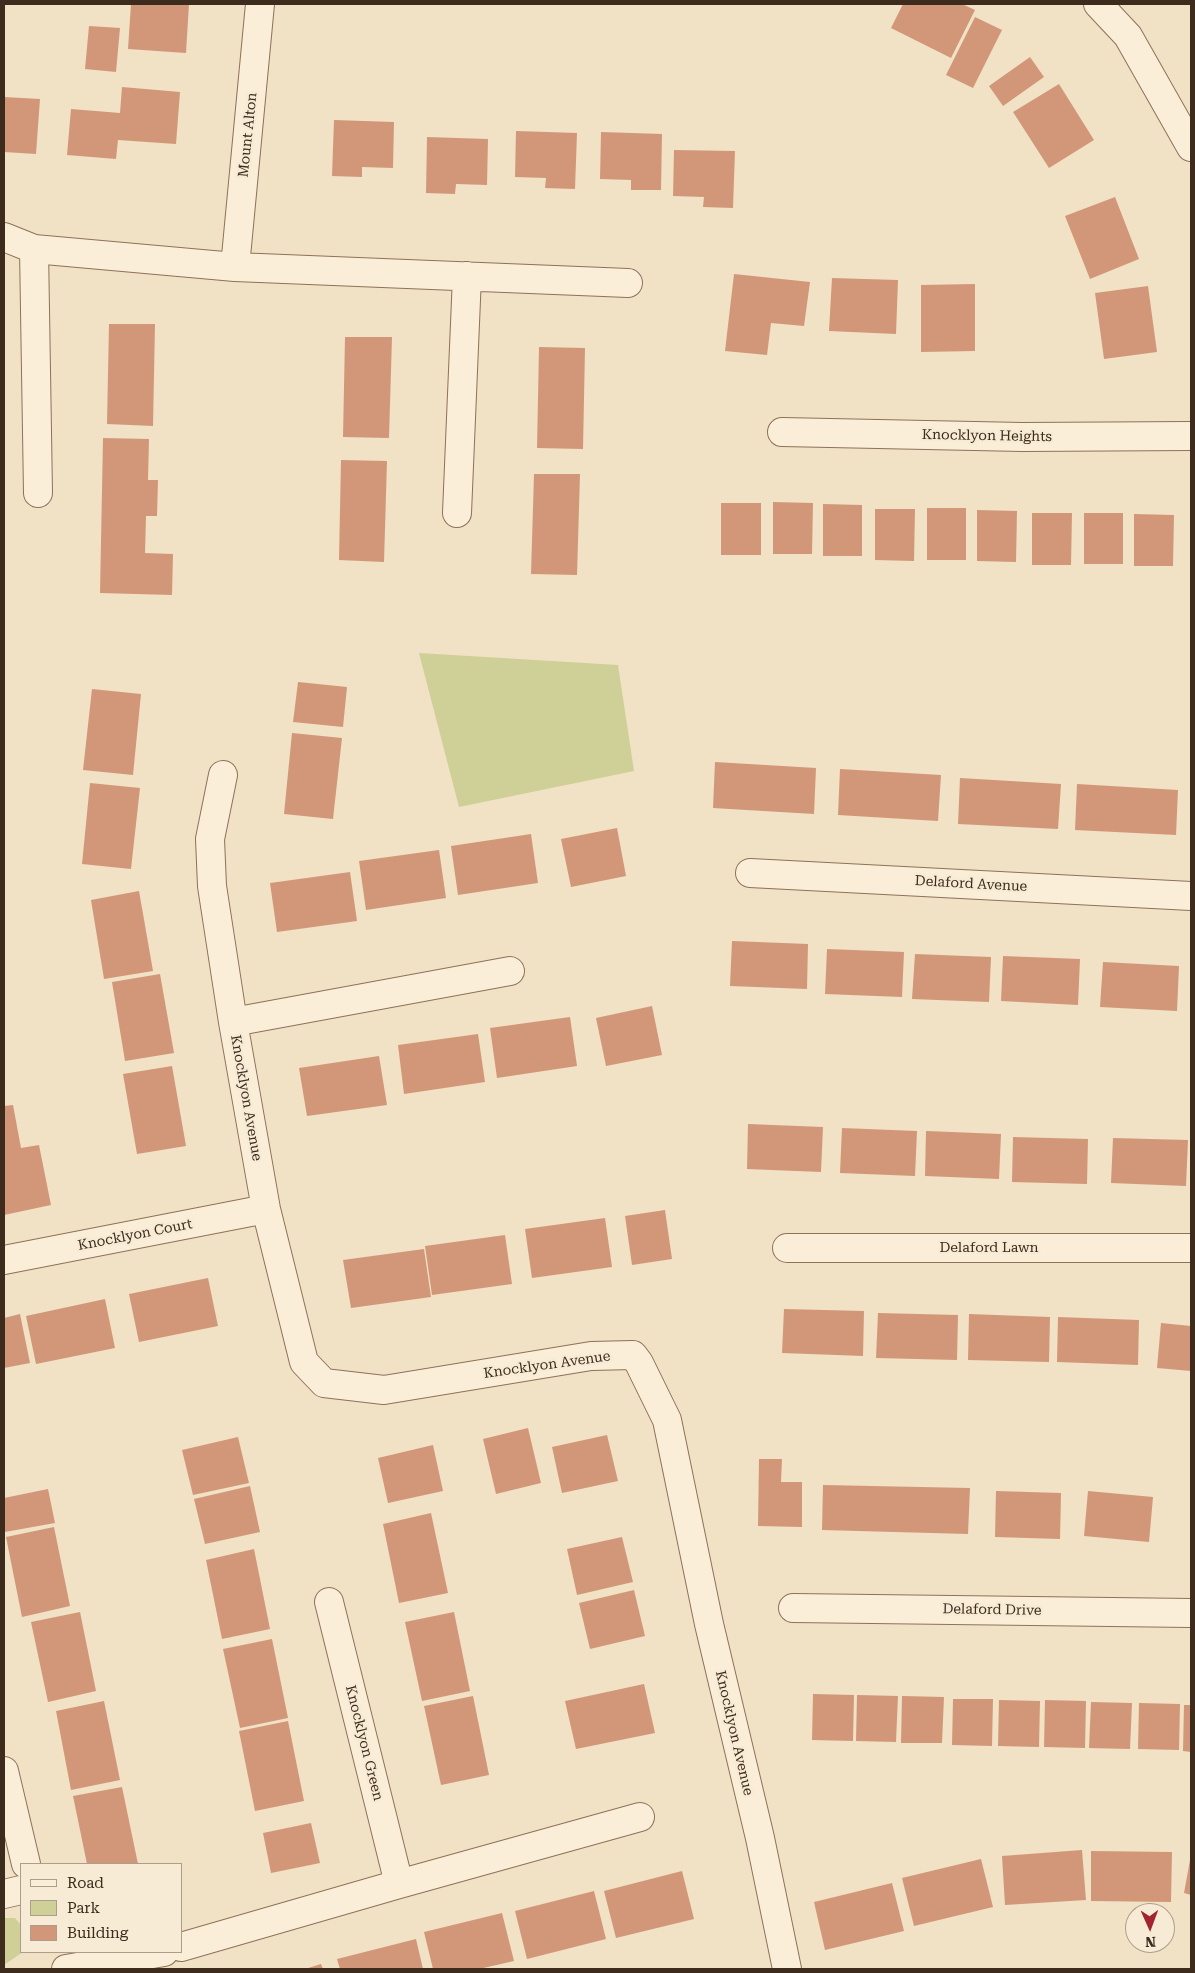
<!DOCTYPE html>
<style>
body{margin:0}
#map{position:relative;width:1195px;height:1973px;overflow:hidden;background:#f1e1c5;font-family:"Roboto Serif",serif}
canvas{display:block}
.frame{position:absolute;inset:0;border:5px solid #3d2b1e;pointer-events:none}
.legend{position:absolute;left:20px;top:1863px;width:162px;height:90px;box-sizing:border-box;background:#f8ebd5;border:1px solid #ad9e8c;margin:0;padding:6px 9px;list-style:none;font-size:15px;color:#3d2b1e}
.legend li{display:flex;align-items:center;gap:10px;height:25px}
.legend b{width:25px;border:1px solid #ad9e8c}
.north{position:absolute;left:1125px;top:1903px;width:50px;height:50px;box-sizing:border-box;background:#f8ebd5;border:1px solid #ad9e8c;border-radius:50%;rotate:178deg;font-size:14px;font-weight:700;line-height:20px;text-align:center;color:#3d2b1e}
.north::after{content:'';display:block;margin:auto;width:18px;height:22px;background:#a1252f;clip-path:polygon(50% 0,100% 100%,50% 72%,0 100%)}
</style>
<div id="map">
<canvas width="1195" height="1973"></canvas>
<div class="frame"></div>
<ul class="legend">
<li><b style="height:6px;background:#fbeed9"></b>Road</li>
<li><b style="height:14px;background:#ced098"></b>Park</li>
<li><b style="height:14px;background:#d29779"></b>Building</li>
</ul>
<div class="north">N</div>
</div>
<script>
const ctx = document.querySelector('canvas').getContext('2d');
ctx.lineJoin = 'round';
function fill(path, color) { ctx.fillStyle = color; ctx.fill(path, 'evenodd'); }
function stroke(path, color, width, dash) { ctx.strokeStyle = color; ctx.lineWidth = width; ctx.lineCap = dash ? 'butt' : 'round'; ctx.setLineDash(dash || []); ctx.stroke(path); }
function label(font, color, halo, rows, align = 'center') {
  ctx.font = font + ' "Roboto Serif",serif'; ctx.lineWidth = 5; ctx.setLineDash([]); ctx.textBaseline = 'middle'; ctx.strokeStyle = halo; ctx.fillStyle = color; for (const [text, x, y, turn = 0] of rows) {
    ctx.save(); ctx.translate(x, y); ctx.rotate((+turn || 0) * Math.PI / 180); ctx.textAlign = isNaN(turn) ? turn : align; if (halo) ctx.strokeText(text, 0, 0); ctx.fillText(text, 0, 0); ctx.restore();
  }
}
fill(new Path2D(`
 M419 653 618 665 634 771 459 807Z
 M4 1918H15L21 1925V1952H23L4 1965Z`), '#ced098');
fill(new Path2D(`
 M131 4H189L186 53 128 49Z
 M903 4H962L975 10 951 58 891 28Z
 M975 17 1002 30 973 88 946 75Z
 M89 26 120 28 116 72 85 69Z
 M1030 57 1044 77 1003 106 989 86Z
 M1059 84 1094 140 1049 168 1013 112Z
 M122 87 180 92 176 144 118 140 116 159 67 155 71 109 120 113Z
 M4 97 40 99 36 154 4 152Z
 M334 120 394 122 393 168 362 167V177L332 176Z
 M516 131 577 133 575 189 545 188 546 178 515 177Z
 M601 132 662 134 661 190H631V180L600 179Z
 M427 137 488 139 487 185 456 184 455 194 426 193Z
 M674 150 735 151 733 208 703 207 704 197 673 196Z
 M1115 197 1139 259 1090 279 1065 216Z
 M734 274 810 282 804 326 771 323 767 355 725 351Z
 M832 278 898 280 896 334 829 331Z
 M975 284V351L921 352V285Z
 M1148 286 1157 352 1104 359 1095 293Z
 M109 324H155L153 426 107 424Z
 M345 337H392L389 438 343 437Z
 M539 347 585 348 583 449 537 448Z
 M103 438 149 439 148 480H158L157 516H146L145 553 173 554 172 595 100 593Z
 M341 460 387 461 384 562 339 560Z
 M534 474H580L577 575 531 574Z
 M773 502 813 503 812 554H773Z
 M721 503H761V555H721Z
 M823 504 862 505V556H823Z
 M927 508H966V560H927Z
 M875 509H915L914 561 875 560Z
 M977 510 1017 511 1016 562 977 561Z
 M1032 513H1072L1071 565H1032Z
 M1084 513H1123V564H1084Z
 M1134 514 1174 515 1173 566H1134Z
 M298 682 347 687 343 727 293 722Z
 M92 689 141 694 133 775 83 770Z
 M292 733 342 738 333 819 284 814Z
 M715 762 816 768 814 814 713 808Z
 M840 769 941 775 938 821 838 815Z
 M960 778 1061 784 1058 829 958 824Z
 M90 783 140 788 131 869 82 864Z
 M1077 784 1178 790 1176 835 1075 830Z
 M617 828 626 876 571 887 561 839Z
 M531 834 538 883 458 895 451 846Z
 M439 850 446 898 366 910 359 861Z
 M350 872 357 921 277 932 270 883Z
 M139 891 153 971 104 979 91 900Z
 M732 941 808 944 807 989 730 986Z
 M827 949 904 952 902 997 825 994Z
 M915 954 991 957 989 1002 912 999Z
 M1003 956 1080 959 1078 1005 1001 1001Z
 M1103 962 1179 966 1177 1011 1100 1007Z
 M160 974 174 1053 125 1061 112 982Z
 M652 1006 662 1055 606 1066 596 1018Z
 M570 1017 577 1066 497 1078 490 1028Z
 M478 1034 485 1082 404 1094 398 1045Z
 M379 1056 387 1105 307 1116 299 1068Z
 M172 1066 186 1146 137 1154 123 1074Z
 M13 1105 21 1148 39 1145 51 1205 4 1215V1106Z
 M748 1124 823 1127 821 1172 747 1169Z
 M842 1128 917 1131 915 1176 840 1173Z
 M926 1131 1001 1134 999 1179 925 1176Z
 M1013 1137 1088 1139 1087 1184 1012 1182Z
 M1113 1138 1188 1140 1186 1186 1111 1183Z
 M665 1210 672 1259 632 1265 625 1216Z
 M605 1218 612 1267 532 1278 525 1229Z
 M505 1235 512 1284 432 1295 425 1246Z
 M424 1249 431 1297 351 1308 343 1260Z
 M208 1278 218 1326 139 1342 129 1294Z
 M105 1299 115 1348 36 1364 26 1316Z
 M784 1309 864 1311 863 1356 782 1353Z
 M878 1313 958 1315 957 1360 876 1358Z
 M20 1314 30 1363 4 1368V1318Z
 M969 1314 1050 1317 1049 1362 968 1360Z
 M1058 1317 1139 1320 1138 1365 1057 1362Z
 M1161 1323 1191 1326V1371L1157 1368Z
 M528 1428 541 1483 496 1494 483 1439Z
 M607 1435 618 1481 562 1493 552 1447Z
 M238 1437 249 1483 193 1495 182 1450Z
 M433 1445 443 1491 388 1503 378 1458Z
 M759 1459H782L781 1482H802V1527L758 1526Z
 M823 1485 970 1488 968 1534 822 1530Z
 M250 1486 260 1532 205 1544 194 1499Z
 M48 1489 55 1523 5 1532 4 1498Z
 M996 1491 1061 1493 1060 1539 995 1537Z
 M1088 1491 1153 1497 1149 1542 1084 1536Z
 M431 1513 448 1593 399 1603 383 1524Z
 M54 1527 70 1606 22 1617 6 1537Z
 M622 1537 633 1582 577 1595 567 1549Z
 M254 1549 270 1629 222 1639 206 1560Z
 M634 1590 645 1636 590 1649 579 1603Z
 M80 1612 96 1691 48 1702 31 1622Z
 M454 1612 470 1691 422 1701 405 1622Z
 M272 1639 288 1718 240 1728 223 1649Z
 M644 1684 655 1733 576 1749 565 1701Z
 M813 1694 854 1695 853 1741 812 1740Z
 M857 1695 898 1696 896 1742 856 1741Z
 M473 1696 489 1775 441 1785 424 1706Z
 M902 1696 944 1697 942 1743H901Z
 M953 1699H993L992 1746 952 1745Z
 M999 1700 1040 1701 1039 1747 998 1746Z
 M1045 1700 1086 1701 1085 1748 1044 1747Z
 M104 1701 120 1780 71 1790 56 1711Z
 M1091 1702 1132 1703 1130 1749 1089 1748Z
 M1139 1703 1180 1704 1179 1750 1138 1749Z
 M1184 1705H1191V1752L1183 1751Z
 M288 1721 304 1801 255 1811 239 1731Z
 M122 1787 138 1864H87L73 1796Z
 M311 1823 320 1863 271 1873 263 1833Z
 M1082 1850 1086 1900 1005 1905 1002 1856Z
 M1091 1851 1172 1852 1171 1902 1091 1901Z
 M981 1859 993 1907 914 1926 902 1878Z
 M1190 1860H1191V1895L1184 1893Z
 M682 1871 694 1919 616 1938 604 1891Z
 M892 1883 904 1931 825 1950 814 1902Z
 M594 1891 606 1939 527 1959 515 1911Z
 M502 1913 514 1961 479 1969H433L424 1932Z
 M416 1939 423 1969H340L337 1959Z
 M321 1964 323 1969H305Z`), '#d29779');
const minor = new Path2D(`
 M1098 4 1128 36 1191 147
 M4 237 34 249 235 267 628 283
 M34 249 38 493
 M235 267 260 4
 M782 432 1022 437 1191 436
 M457 513 467 276
 M223 775 210 839 212 886 233 1022 266 1209 304 1362 324 1383 384 1390 591 1356 633 1355 639 1363 667 1420 709 1624 760 1838 787 1969
 M750 873 1191 896
 M233 1022 510 971
 M787 1248H1191
 M4 1260 266 1209
 M329 1602 399 1884
 M793 1608 1191 1613
 M4 1771 26 1864
 M4 1894 21 1890
 M181 1947 399 1884 640 1817
 M66 1969 164 1952`);
stroke(minor, '#8e7159', 30);
stroke(minor, '#fbeed9', 28);
label('14px', '#3d2b1e', '#f8ebd5', [
 ["Mount Alton",248,135,-84],
 ["Knocklyon Heights",987,436,1],
 ["Delaford Avenue",971,884,3],
 ["Knocklyon Avenue",246,1098,80],
 ["Knocklyon Court",135,1235,-11],
 ["Delaford Lawn",989,1248],
 ["Knocklyon Avenue",547,1365,-8],
 ["Delaford Drive",992,1610,1],
 ["Knocklyon Avenue",734,1733,77],
 ["Knocklyon Green",364,1743,76]
]);
</script>
